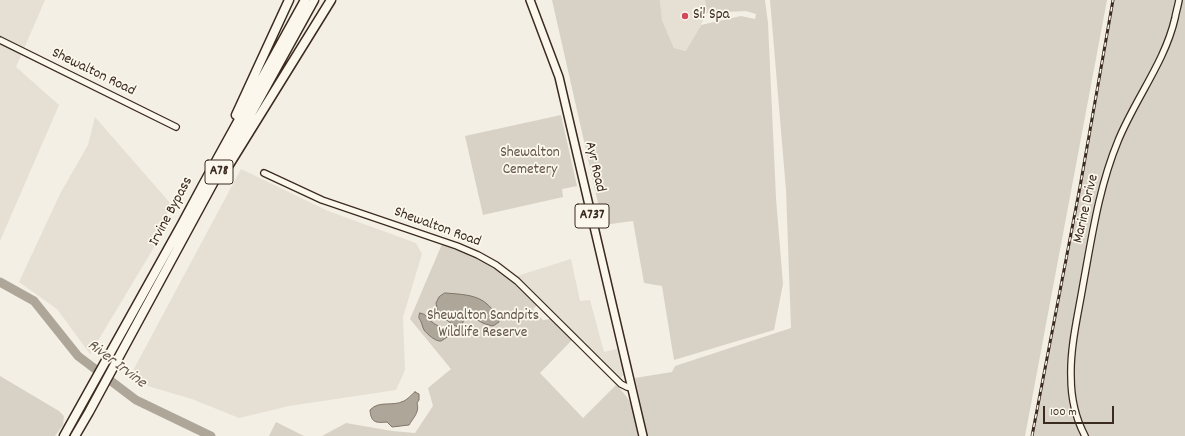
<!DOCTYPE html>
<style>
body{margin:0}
#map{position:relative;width:1185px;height:436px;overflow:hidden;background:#f3efe4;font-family:Dekko,sans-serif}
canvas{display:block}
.scale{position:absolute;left:1043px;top:406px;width:71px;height:18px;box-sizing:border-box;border:2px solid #3b2a1e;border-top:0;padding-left:5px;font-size:12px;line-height:14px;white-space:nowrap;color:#3b2a1e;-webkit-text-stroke:3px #fbf7ec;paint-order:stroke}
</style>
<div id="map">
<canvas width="1185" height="436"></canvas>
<div class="scale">100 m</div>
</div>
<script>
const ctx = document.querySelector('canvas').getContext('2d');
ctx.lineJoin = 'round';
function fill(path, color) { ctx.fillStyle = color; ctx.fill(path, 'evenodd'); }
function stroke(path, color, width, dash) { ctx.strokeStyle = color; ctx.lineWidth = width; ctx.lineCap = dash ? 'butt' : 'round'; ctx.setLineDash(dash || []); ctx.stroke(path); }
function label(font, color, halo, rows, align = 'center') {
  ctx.font = font + ' Dekko,sans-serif'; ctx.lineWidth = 3.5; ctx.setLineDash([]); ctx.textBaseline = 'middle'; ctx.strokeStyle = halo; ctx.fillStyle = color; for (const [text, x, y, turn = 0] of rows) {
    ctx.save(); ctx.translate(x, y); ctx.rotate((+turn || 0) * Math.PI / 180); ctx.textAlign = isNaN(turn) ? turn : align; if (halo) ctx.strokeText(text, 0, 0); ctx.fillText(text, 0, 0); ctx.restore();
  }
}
fill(new Path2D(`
 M0 0H45L16 67 59 105 0 241Z
 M660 0H705L707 13 687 51 674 48 662 20Z
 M95 117 171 204 153 249 90 354 57 309 19 282 61 192 88 145Z
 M241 169 328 211 416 243 422 254 403 317 405 370 396 390 289 406 239 418 192 399 151 387 129 378Z
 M571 259 580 301 590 300 604 352 617 349 624 375 620 378 517 276Z`), '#e5dfd4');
fill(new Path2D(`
 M552 0H660L662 20 674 48 686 51 701 25 741 16 755 19 756 14 746 11 707 13 705 0H765L768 23 776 198 783 284 774 330 674 360 662 286 644 283 633 221 603 225Z
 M770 0H1107L1025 436H648L635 378 672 372 675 366 791 328 786 190Z
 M1112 0H1185V436H1033Z
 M561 115 577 186 562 189 563 197 483 215 465 136Z
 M442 244C459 251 477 257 493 267 509 277 523 292 537 305L533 309 543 320 551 319 572 340 540 373 583 418 616 385C634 402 634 412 638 436H322L346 423 392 431 415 433 433 406 428 388 451 369 410 319Z
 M0 376 59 411 64 416 63 425 55 436H0Z
 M276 422 304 436H269Z`), '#d8d1c6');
const water = new Path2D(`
 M445 293C471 295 486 295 499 320V322L493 326C480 323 481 322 471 315L465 316 461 328C455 327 444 318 438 314L436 303 439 297Z
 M420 313C427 314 427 319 432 322 438 327 443 327 449 333V336C447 337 443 340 441 341 436 342 427 334 424 330 422 326 422 322 419 318Z
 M415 392 419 394V400L417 403C420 412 413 418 409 425L392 427 387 422C376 423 371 423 370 410 379 400 392 407 404 401 408 399 411 395 415 392Z`);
fill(water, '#afa69a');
stroke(water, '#817468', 1);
stroke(new Path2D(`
 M0 282 34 301 78 356 136 400 211 436`), '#afa69a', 9);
const minor = new Path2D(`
 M0 40 176 127
 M264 173 322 200 457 246 478 255 496 265 517 281 621 384 627 387 632 388
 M1085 436C1076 419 1071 397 1071 377 1070 347 1078 315 1083 285 1092 236 1099 187 1118 141 1135 99 1165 62 1175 18 1176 12 1178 6 1179 0`);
const major = new Path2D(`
 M530 0 559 77 643 436`);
const highway = new Path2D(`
 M236 115 289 0
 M227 168 331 0
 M64 436 182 224 204 183 305 0
 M75 436 89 412 224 163 314 0`);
stroke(minor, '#3b2a1e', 8);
stroke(major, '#3b2a1e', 10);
stroke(highway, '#3b2a1e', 11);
stroke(minor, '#fbf7ec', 5.5);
stroke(major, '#fbf7ec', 7);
stroke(highway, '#fbf7ec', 8);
const rail = new Path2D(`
 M1032 436 1080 187 1113 0`);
stroke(rail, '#3b2a1e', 3);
stroke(rail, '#fbf7ec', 1.5, [4.5]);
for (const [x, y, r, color] of [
 [685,16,4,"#d1495b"]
]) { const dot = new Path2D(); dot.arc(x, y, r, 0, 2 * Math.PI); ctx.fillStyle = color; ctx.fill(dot); stroke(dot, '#fbf7ec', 1.5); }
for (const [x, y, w] of [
 [219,172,28],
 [592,216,34]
]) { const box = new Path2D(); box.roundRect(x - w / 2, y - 12, w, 24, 3); ctx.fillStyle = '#fbf7ec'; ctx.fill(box); stroke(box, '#3b2a1e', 1); }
label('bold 14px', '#3b2a1e', null, [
 ["A78",219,172],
 ["A737",592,216]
]);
label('15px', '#3b2a1e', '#fbf7ec', [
 ["Si! Spa",693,16]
], 'left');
label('15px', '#3b2a1e', '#fbf7ec', [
 ["Shewalton Road",93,73,26],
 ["Ayr Road",594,167,77],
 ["Marine Drive",1087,209,-77],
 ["Irvine Bypass",172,212,-62],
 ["Shewalton Road",437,228,20]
]);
label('15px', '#625448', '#fbf7ec', [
 ["Shewalton",530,154],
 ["Cemetery",530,171],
 ["Shewalton Sandpits",483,317],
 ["Wildlife Reserve",483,334]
]);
label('italic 16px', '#645549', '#fbf7ec', [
 ["River Irvine",116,365,37]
]);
</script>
